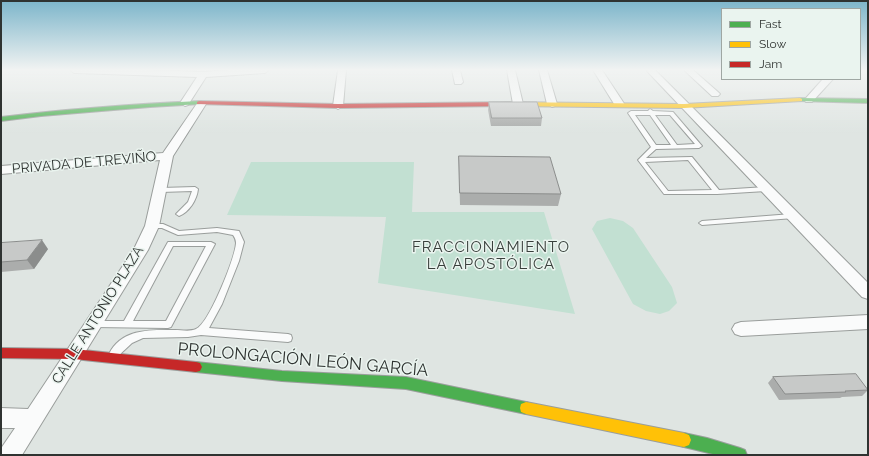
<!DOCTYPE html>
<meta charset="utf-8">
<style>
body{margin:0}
#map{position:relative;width:869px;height:456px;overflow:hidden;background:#dfe5e2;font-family:Raleway,sans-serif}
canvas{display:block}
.frame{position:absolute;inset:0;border:2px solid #2f3331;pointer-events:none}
.legend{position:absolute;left:721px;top:8px;width:140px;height:72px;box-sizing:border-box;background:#eaf4ef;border:1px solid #9fa7a3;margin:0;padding:5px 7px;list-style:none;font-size:12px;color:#2f3331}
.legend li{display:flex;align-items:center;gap:8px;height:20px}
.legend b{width:20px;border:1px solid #9fa7a3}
</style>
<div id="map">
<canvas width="869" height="456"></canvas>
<div class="frame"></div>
<ul class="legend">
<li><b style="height:5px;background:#4caf50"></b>Fast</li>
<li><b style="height:5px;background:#ffc107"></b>Slow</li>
<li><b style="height:5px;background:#c62828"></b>Jam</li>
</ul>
</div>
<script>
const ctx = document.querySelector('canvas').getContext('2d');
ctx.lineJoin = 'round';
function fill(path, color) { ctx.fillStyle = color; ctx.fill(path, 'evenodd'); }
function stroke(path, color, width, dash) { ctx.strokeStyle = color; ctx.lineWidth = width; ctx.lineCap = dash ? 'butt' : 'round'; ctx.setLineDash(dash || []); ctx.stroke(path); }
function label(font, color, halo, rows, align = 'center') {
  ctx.font = font + ' Raleway,sans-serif'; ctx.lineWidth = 3; ctx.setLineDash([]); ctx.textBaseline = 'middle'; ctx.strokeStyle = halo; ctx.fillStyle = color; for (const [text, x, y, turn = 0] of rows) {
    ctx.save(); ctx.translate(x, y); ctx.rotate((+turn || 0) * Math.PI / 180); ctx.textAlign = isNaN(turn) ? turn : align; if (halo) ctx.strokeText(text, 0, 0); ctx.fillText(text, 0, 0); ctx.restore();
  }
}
fill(new Path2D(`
 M251 162H414L412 212H544L575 314 378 283 386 217 227 215Z
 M610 218 623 221 633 228 672 287 677 303 669 311 660 314 646 311 633 304 592 229 597 221Z`), '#c2e0d2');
const lane = new Path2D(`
 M650 109 653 111 673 112 702 146 699 148 656 149 646 158 692 157 719 190 766 187 769 189 766 191 717 194H664L638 160 651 147 628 113 631 111H648ZM635 115H650L671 145H656ZM655 115H670L695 144 677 145ZM688 160 712 190 668 191 645 162Z
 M195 187 198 189C197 200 189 212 179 216L176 214 188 202 192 191 161 192 158 190 161 188Z
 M792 214 795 216 794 218 702 225 699 223 702 221Z
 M150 224H163L179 231 217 228 239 231 244 242 239 261 222 304 209 328 288 334 291 335 292 338 291 341 288 342 201 335 188 337 143 338 132 343 117 357 114 358 111 357 109 354C122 328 151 330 175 330 181 330 190 332 196 329 209 324 235 258 236 243 236 240 235 238 233 235L217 232 178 235 162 228H150L149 226Z
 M168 242H211L215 244 171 327 168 328 94 327 91 326 90 324 91 322 94 321H124ZM173 246H206L166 321H133Z`);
const street = new Path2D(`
 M70 70H148L203 72 229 70H269L265 73 206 77 188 105 185 106 180 103 197 77 74 73Z
 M338 70H346L343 106 338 109 333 106Z
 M452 70H460L463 82 461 84H455Z
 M507 70H515L523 104 521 106 518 107 513 104Z
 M539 70H547L557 104 555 106 552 107 547 104Z
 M593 70H602L625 105 624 107H616Z
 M646 70H655L868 283V299L862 297Z
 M684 70H693L718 92 720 94 718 96H712Z
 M823 79H833L812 102H806L804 100 806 98Z
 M201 101 206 104 173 156 159 226 148 250 22 455H1L2 447 15 428H1V408L28 409 134 249 145 226 160 160 1 174V166L163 153 198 102Z
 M868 315V329L741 336 735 334 732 329 735 324 741 322Z`);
const fast = new Path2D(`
 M800 98 868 99V103L798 101V99Z
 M199 101 201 102V104L150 107 41 116 1 121V117C67 109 133 104 199 101Z
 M196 362 282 371 406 377 526 402 531 404 532 408 531 412 526 414 406 389 282 381 196 372 192 371 190 367 192 363Z
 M684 433 707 438 740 448 745 450 747 455H717L684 447 679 445 677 440 679 435Z`);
const slow = new Path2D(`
 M800 98 802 99V101L684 108 508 106 505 104 508 102 684 104Z
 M526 402 684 433 689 435 691 440 689 445 684 447 526 414 521 412 520 408 521 404Z`);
const jam = new Path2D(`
 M199 101 338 104 508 102 511 104 508 106 338 108 197 104V102Z
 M1 348 74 349 196 362 200 363 202 367 200 371 196 372 74 359 1 358Z`);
stroke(lane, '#9a9e9c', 2);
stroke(street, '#9a9e9c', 2);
stroke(fast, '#9a9e9c', 2);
stroke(slow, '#9a9e9c', 2);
stroke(jam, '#9a9e9c', 2);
fill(lane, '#fafbfb');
fill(street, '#fafbfb');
fill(fast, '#4caf50');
fill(slow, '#ffc107');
fill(jam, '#c62828');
fill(new Path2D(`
 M489 102 542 118 541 126H491L488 110Z
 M459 156 561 194 558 206 460 205 459 167Z
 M1 243 48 249 34 269 1 272Z
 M773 377 868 390 862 396 842 397 840 398 779 400 768 383Z`), '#abadac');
fill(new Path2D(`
 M42 240 48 249 34 269 27 260Z`), '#8b8d8c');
const building = new Path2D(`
 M489 102H537L542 118H492Z
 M459 156 550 157 561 194 460 193Z
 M42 240 27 260 1 262V243Z
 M856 374 868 390 845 391 846 392 785 394 773 377Z`);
fill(building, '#c7c9c8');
stroke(building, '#8b8d8c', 1);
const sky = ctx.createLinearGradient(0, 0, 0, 134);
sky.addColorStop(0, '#7cb5ca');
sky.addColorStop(0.52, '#f1f3f2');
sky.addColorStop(1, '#f1f3f200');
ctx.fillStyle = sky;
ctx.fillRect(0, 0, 869, 134);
label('14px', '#2f3331', '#eaf4ef', [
 ["PRIVADA DE TREVIÑO",84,163,-5],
 ["CALLE ANTONIO PLAZA",98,315,-58]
]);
ctx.letterSpacing = '1px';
label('15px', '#39403c', '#eaf4ef', [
 ["FRACCIONAMIENTO",491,247],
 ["LA APOSTÓLICA",491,264]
]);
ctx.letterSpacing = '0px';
label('17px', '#2f3331', '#eaf4ef', [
 ["PROLONGACIÓN LEÓN GARCÍA",303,360,5]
]);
</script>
